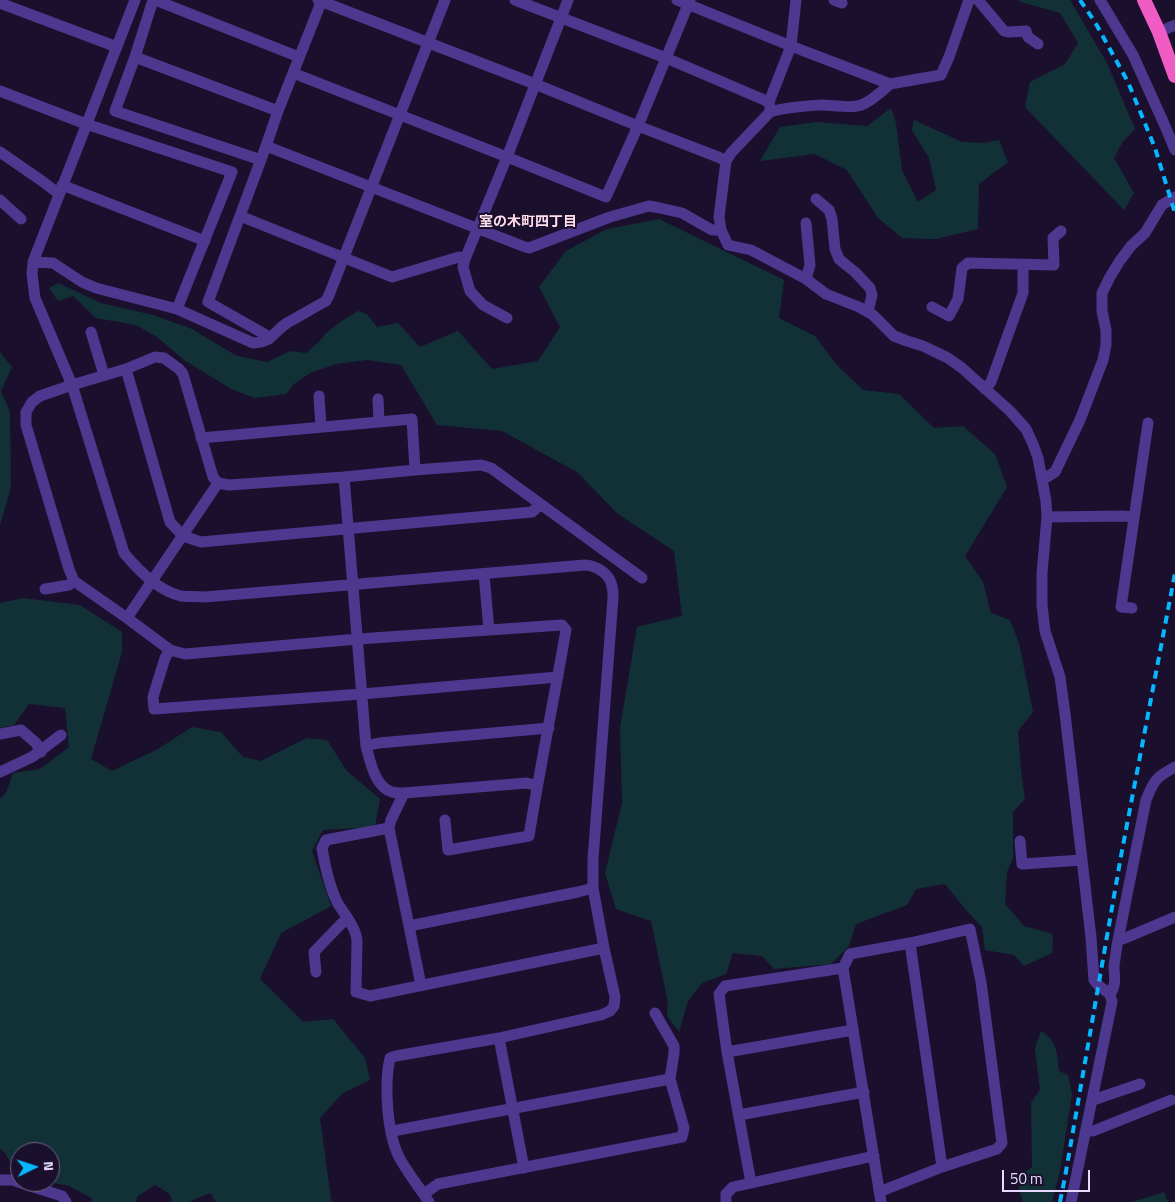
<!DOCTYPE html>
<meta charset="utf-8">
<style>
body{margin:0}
#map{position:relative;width:1175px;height:1202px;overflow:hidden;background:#1a102d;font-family:"Titillium Web",sans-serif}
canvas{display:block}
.north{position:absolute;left:10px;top:1142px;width:50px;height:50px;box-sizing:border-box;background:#1a102d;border:1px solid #6c6181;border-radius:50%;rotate:86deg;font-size:14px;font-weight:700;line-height:20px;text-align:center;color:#e6dbff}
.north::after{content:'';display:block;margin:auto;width:18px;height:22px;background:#07b7ff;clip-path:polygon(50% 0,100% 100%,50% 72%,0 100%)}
.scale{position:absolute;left:1002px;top:1170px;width:88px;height:22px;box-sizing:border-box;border:2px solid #e6dbff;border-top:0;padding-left:6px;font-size:15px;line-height:18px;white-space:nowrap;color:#e6dbff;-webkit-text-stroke:4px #1a102d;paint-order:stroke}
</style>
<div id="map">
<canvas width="1175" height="1202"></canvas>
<div class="north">N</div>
<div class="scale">50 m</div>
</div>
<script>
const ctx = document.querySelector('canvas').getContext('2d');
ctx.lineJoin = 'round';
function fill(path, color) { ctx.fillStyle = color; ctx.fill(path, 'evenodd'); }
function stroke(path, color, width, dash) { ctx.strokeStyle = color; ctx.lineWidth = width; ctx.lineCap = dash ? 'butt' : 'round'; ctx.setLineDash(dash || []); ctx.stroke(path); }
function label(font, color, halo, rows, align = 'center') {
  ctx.font = font + ' "Titillium Web","Noto Sans JP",sans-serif'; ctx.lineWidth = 4; ctx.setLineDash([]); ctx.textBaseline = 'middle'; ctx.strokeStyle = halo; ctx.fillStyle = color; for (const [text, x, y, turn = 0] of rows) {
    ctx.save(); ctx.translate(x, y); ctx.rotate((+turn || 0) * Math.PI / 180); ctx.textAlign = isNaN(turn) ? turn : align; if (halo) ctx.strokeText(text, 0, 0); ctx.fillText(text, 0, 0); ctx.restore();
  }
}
fill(new Path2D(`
 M1019 0H1070L1107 63 1135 129 1122 143 1114 158 1134 193 1124 210 1025 107 1030 82 1065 64 1078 43 1060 13 1021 2Z
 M891 108 896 123 902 170 918 202 936 190 929 158 912 130 914 120 962 142 984 143 999 140 1008 162 979 184 978 229 936 239 902 238 878 218 847 170 815 154 760 161 780 127 816 122 867 126Z
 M659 219 784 280 779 318 815 336 836 364 863 390 899 394 934 428 963 426 995 454 1007 487 965 556 983 582 991 613 1010 620 1019 643 1033 712 1018 731 1021 771 1025 799 1013 812V858L1007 872 1005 904 1024 926 1053 934 1052 953 1024 966 1014 955 985 950 982 927 966 910 945 884 916 889 907 905 856 924 849 946 831 964 774 969 762 956 733 953 726 974 702 983 688 1001 679 1032 667 1016 668 1003 651 921 616 909 605 873 622 803 620 728 637 627 682 616 674 551 618 514 577 472 502 431 437 425 401 365 367 360 336 364 310 373 294 384 286 394 255 398 231 389 184 360 157 337 136 325 96 318 73 296 58 301 49 288 58 283 101 303 153 315 192 329 237 356 267 362 290 351 306 353 319 342 326 333 343 320 358 311 367 314 377 327 398 323 420 347 458 331 492 369 538 361 560 327 539 287 566 251 607 229Z
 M0 352 12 367 1 391 10 412 11 487 0 525Z
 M23 598 80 605 122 632V652L91 759 112 771 158 749 192 727 221 732 243 757 261 761 307 738 327 740 347 771 380 799 375 827 323 830 312 851 331 906 281 933 260 979 303 1022 333 1019 365 1058 370 1080 343 1093 320 1118 331 1199 332 1202H216L210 1193 189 1202H172L170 1194 155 1185 137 1197 136 1202H92V1198L69 1186 50 1182V1152H20V1174H17L5 1153 0 1149V799L6 793 13 773 40 769 69 747 65 708 29 704 14 725 0 728V603Z
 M1041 1031C1058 1042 1057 1053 1059 1071L1068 1075 1072 1094 1060 1171 1052 1202H1023L1019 1190 1020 1176 1032 1167 1031 1103 1040 1090 1035 1049Z
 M1164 1192 1168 1202H1132Z`), '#123137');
stroke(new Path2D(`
 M135 0 33 262 32 274 35 298 72 385 124 553C138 570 159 591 181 596 188 597 197 596 205 597L585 565C597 566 609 573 612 586 613 590 613 595 613 598L593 859V888L604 948 615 997 614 1006 610 1011 601 1015 499 1038 396 1056 390 1058C384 1084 387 1133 399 1157 407 1172 419 1187 429 1202
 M153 0 135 57 115 111 261 160
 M155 0 299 57
 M318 0 535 84 638 126 718 157 726 161
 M515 0 666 58 769 102
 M677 0 791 46 890 84 941 75 949 57 969 0
 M834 0 842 3
 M978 0 1004 31 1008 32 1026 31 1028 37 1038 44
 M1100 0 1133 55 1165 126 1175 150
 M0 3 117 47
 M1159 32 1175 25
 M135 57 278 111
 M293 73 507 157 606 197 638 126 690 0
 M890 84C882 91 872 101 861 105 850 109 833 105 821 105 805 106 786 107 770 112L731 153 726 161 719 217 721 230 728 245 751 250 806 279 826 294 859 307 873 315 894 336 907 341 923 346 948 358 962 368 1010 411 1026 429 1033 444 1038 458 1046 501 1047 517 1042 573V605L1045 631 1060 677 1065 714 1091 937 1094 980 1099 986 1110 994 1112 1002 1071 1202
 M0 91 86 124 232 172 177 309
 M770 108 769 102 791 46 796 0
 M266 146 525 247 529 248 610 217 649 206 660 208 682 213 712 230H721
 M0 152 42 181 59 194
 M62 185 205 241
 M816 199 829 210 832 219 835 249 839 259 846 265 855 272 870 288 872 295 868 312
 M0 200 21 219
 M240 216 392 277 459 257 465 259
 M33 262 53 263 82 282 96 288 177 309 253 343C273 342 273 332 287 323 300 316 313 308 326 301L329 295 445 0
 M806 279 810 265 806 223
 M932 307 949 316 958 299 962 268 968 263 1054 265 1053 238 1061 231
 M507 318 483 305 470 291 463 267 465 259 507 157 568 0
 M91 332 104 375
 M269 339 266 335 208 302 266 146 278 111 322 0
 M126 369 170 522 183 536 201 542 532 512 540 505
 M985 389 991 382 1023 293V265
 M319 396 321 427
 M378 399 379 422
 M201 438 412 419 415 470
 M344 477 366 746C370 761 375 787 392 792 395 793 400 793 404 793L527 783 537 786
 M1042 478 1047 477 1055 472 1080 420 1103 360 1106 345V330L1102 311V293L1110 277 1119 262 1131 246 1145 233 1162 205 1175 197
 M1047 517 1122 516 1134 517
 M484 574 489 630
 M45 589 69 585 74 581
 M1132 608 1121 607 1148 423
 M127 618 218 483
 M170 650 165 658 153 697 154 709 362 694 558 677
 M0 734 21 730 36 743 41 752
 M366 746 379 743 549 728
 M0 772 32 757 61 735
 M404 793 391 820 389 828 421 985
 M445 820 448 850 529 836C540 767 554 699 566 630L562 625 358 639 185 654 170 650 127 618 74 581 69 569 26 425V412L32 402 40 396 72 385 126 369 155 357 164 358 179 369 183 374 213 477 218 483 229 485 344 477 415 470 481 465 491 468 642 578
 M389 828 326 840 322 848C325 866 329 885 337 902 344 914 356 927 357 941L356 992 370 996 604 948
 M1020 841 1022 864 1082 860
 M409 926 578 892 593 888
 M1119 939H1123L1175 917
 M910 943 942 1167
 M316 972 314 952 340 925 347 919
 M1110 994C1117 985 1114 976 1114 966 1115 959 1116 952 1117 945L1146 800C1154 780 1156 777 1175 767
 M499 1038 524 1168
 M727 1052 853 1030
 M1093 1097 1096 1099 1140 1084
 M739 1115 864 1092
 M1086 1130 1093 1131 1171 1100
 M391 1133 398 1130 670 1079
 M0 1180H12L62 1196 66 1202
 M751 1183 727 1052 719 994 725 986 843 968
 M879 1192 942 1167 997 1149 1002 1143 981 982 970 929 910 943 850 954 843 968C856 1046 868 1124 881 1202
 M424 1194 438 1184 682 1137 684 1128 670 1079 674 1053V1046L655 1013
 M726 1202V1194L733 1187 874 1156`), '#4c388e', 11);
stroke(new Path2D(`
 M1144 0 1159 32 1175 76`), '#f05cc3', 14);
stroke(new Path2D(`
 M1080 0 1095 22 1128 82 1155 148 1175 213
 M1060 1202 1065 1177 1121 856 1175 573`), '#07b7ff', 4, [8, 6]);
label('bold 14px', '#ffddec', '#1a102d', [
 ["室の木町四丁目",528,223]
]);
</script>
